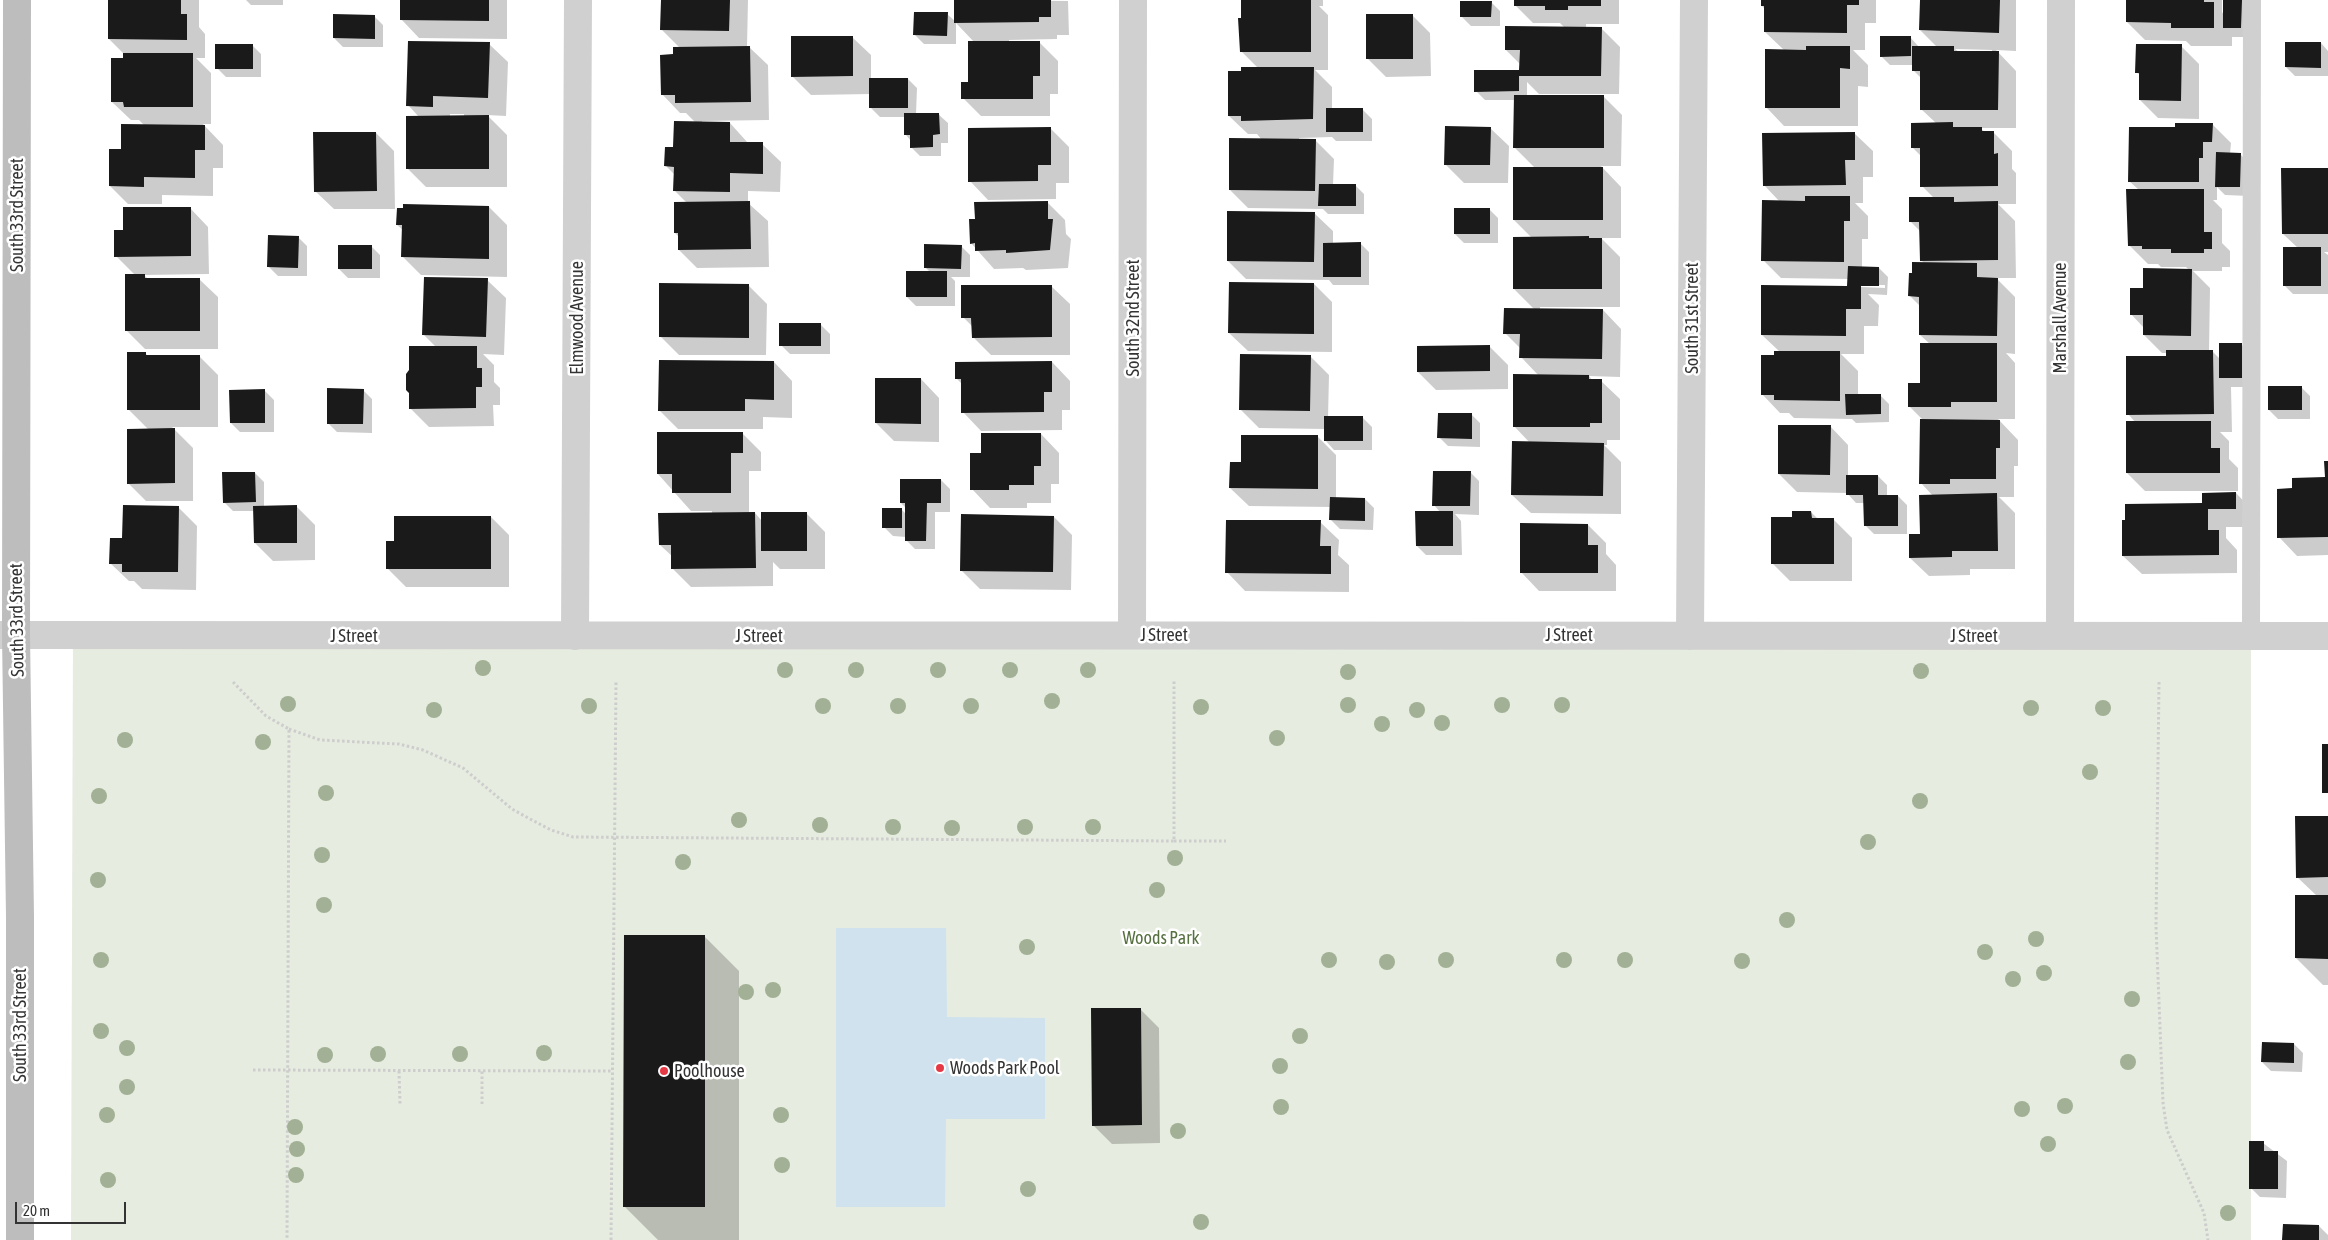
<!DOCTYPE html>
<style>
body{margin:0}
#map{position:relative;width:2328px;height:1240px;overflow:hidden;background:#fff;font-family:"Asap Condensed",sans-serif}
canvas{display:block}
.scale{position:absolute;left:15px;top:1202px;width:111px;height:22px;box-sizing:border-box;border:2px solid #333;border-top:0;padding-left:6px;font-size:15px;line-height:18px;white-space:nowrap;color:#333;-webkit-text-stroke:4px #fff;paint-order:stroke}
</style>
<div id="map">
<canvas width="2328" height="1240"></canvas>
<div class="scale">20 m</div>
</div>
<script>
const ctx = document.querySelector('canvas').getContext('2d');
ctx.lineJoin = 'round';
function fill(path, color) { ctx.fillStyle = color; ctx.fill(path, 'evenodd'); }
function stroke(path, color, width, dash) { ctx.strokeStyle = color; ctx.lineWidth = width; ctx.lineCap = dash ? 'butt' : 'round'; ctx.setLineDash(dash || []); ctx.stroke(path); }
function label(font, color, halo, rows, align = 'center') {
  ctx.font = font + ' "Asap Condensed",sans-serif'; ctx.lineWidth = 5; ctx.setLineDash([]); ctx.textBaseline = 'middle'; ctx.strokeStyle = halo; ctx.fillStyle = color; for (const [text, x, y, turn = 0] of rows) {
    ctx.save(); ctx.translate(x, y); ctx.rotate((+turn || 0) * Math.PI / 180); ctx.textAlign = isNaN(turn) ? turn : align; if (halo) ctx.strokeText(text, 0, 0); ctx.fillText(text, 0, 0); ctx.restore();
  }
}
fill(new Path2D(`
 M73 636H2251V1240H71Z`), '#e6ecdf');
fill(new Path2D(`
 M836 928H946L947 1017 1045 1018V1119H946L945 1207H836Z`), '#cfe2ee');
fill(new Path2D(`
 M109 0H199V27L205 34V58H196L211 73V124H203L223 145V168H213V196L162 195V204H128L110 186 122 150 145 126 139 120H131L112 102 124 54 109 39Z
 M246 0H283V5H251Z
 M401 0H507V39L419 38 401 19Z
 M662 0H748L747 47H749L768 65 769 120 702 121V123H730L748 143 762 144 781 162 780 192 748 191V203L768 221 769 267 697 268 679 250V237L675 233 687 203 674 190 675 175 666 166 674 148 696 123 686 113H680L662 94 674 55 680 48 661 29Z
 M955 0 1068 1 1069 35H1057V39L1009 40V43H1040L1058 61V94H1050V116H981L963 98 969 83 975 43 956 23V44H924L915 35 947 14 955 21Z
 M1242 0H1323V6H1319L1328 15V70H1315L1332 87V109L1363 110 1372 119V141H1336L1332 137 1299 138V140H1315L1334 159 1333 185H1355L1364 194V214H1328L1323 209 1248 208 1230 190 1262 140 1257 134H1248L1229 116 1242 72 1258 68 1241 51Z
 M1515 0H1619V24H1586V28H1601L1620 47 1619 94H1539L1527 82V96L1604 97 1622 115 1621 166H1601L1621 187V238H1601L1620 257V307H1540V310H1603L1621 329 1620 377 1589 376 1593 381H1601L1620 399V440H1607V445H1604L1621 462V514L1531 513 1512 495 1530 443 1514 426 1539 376 1521 357V349L1505 333 1535 310 1514 289 1532 238 1514 220 1535 168 1514 147 1515 100H1485L1476 91 1521 73V65L1506 50 1565 28 1560 23H1533L1515 5Z
 M1762 0H1876V23H1865V50H1853L1868 65V87L1858 86V126H1784L1766 107 1785 51 1765 32V9L1762 6Z
 M1922 0H2016V51L1996 50 2016 71V128H1980L1985 132H1993L2012 151V169L2016 173V204H1998L2015 221 2016 278H1996L2015 297V354L2006 353 2015 363V419H1998L2018 440V466H2014V497H1999L2015 513V569H1970V575L1929 576 1910 558 1921 535 1933 496 1921 483 1924 421 1909 406 1921 384 1930 344 1920 335 1921 307 1910 296 1914 274 1925 264 1921 260V232L1910 221 1934 198 1922 186 1921 156 1912 147 1936 123 1921 109V78L1913 70V65H1890L1881 56 1910 37 1919 47H1937L1920 30ZM1955 49 1992 50V52H1959Z
 M2127 0H2222V12L2224 15 2225 0H2249L2250 37H2232V46H2191L2186 41 2145 40 2127 22Z
 M1491 2 1500 11V26H1471L1462 17Z
 M1412 15 1430 33 1431 76 1386 77 1368 59Z
 M374 16 383 25V47H343L334 38Z
 M852 37 871 55V79H908L917 88 916 114H938L948 123V143H941V156H920L911 147V141L906 135 905 117H880L871 108V94L811 95 792 76Z
 M2321 43 2328 51V76H2295L2286 67Z
 M489 44 508 62 506 116 487 115 507 135V187H426L408 169 419 117 408 105ZM450 114H464V117H450Z
 M252 45 261 54V77H226L217 68Z
 M2181 46 2199 64V119L2158 118 2140 100V75L2136 72Z
 M2212 124 2231 143 2230 154H2240L2249 163V196L2225 195 2217 187V200H2213L2222 209V243L2230 251V267H2222V271H2193L2210 288 2209 352H2213L2220 359 2241 344 2250 353V387H2231L2232 432H2220L2229 441V459L2238 468V491H2145L2127 473 2136 423 2128 414 2167 357V353H2162L2144 335V328L2131 314 2144 289 2189 270 2186 267H2161L2158 264H2148L2129 245 2139 190 2129 181 2176 129Z
 M1490 128 1509 146 1508 183H1464L1446 165Z
 M1051 129 1069 147V183H1056V199L988 200 970 181Z
 M376 133 394 151 395 209H334L315 191Z
 M1854 133 1873 151V177H1863V203H1855L1868 216V239H1862V268H1879L1888 277 1887 295 1868 294 1879 305 1878 326H1864V354H1841L1858 371V395H1880L1889 404V422L1856 423 1852 419 1794 418 1789 413H1780L1762 394 1775 357 1780 352 1762 335 1849 287V279L1781 278 1763 260 1780 202 1764 185ZM1858 285H1885V288L1861 287Z
 M2328 169V252H2324L2328 255V294H2293L2284 285 2298 248 2283 234Z
 M1047 202 1065 220 1066 234 1071 239 1068 268 1026 270 1023 268 994 269 971 243 976 220Z
 M489 207 507 225V277L421 275 403 257V230L397 225Z
 M190 208 208 227 209 274 144 275 149 280 199 279 218 297V349H145L126 330 135 275 116 256 125 231Z
 M1489 209 1498 218V243H1464L1455 234Z
 M1314 213 1333 231V244L1360 243 1369 252V285H1333L1329 280 1246 279 1228 261Z
 M298 237 307 246V276H278L269 267Z
 M371 246 380 255V278H348L339 269Z
 M961 246 970 255V277H951L955 281V306H916L907 297 930 272 925 267Z
 M487 280 506 298 504 355 483 354 494 365V382L500 388V405H493L494 426 429 427 410 408 436 347 424 335Z
 M1314 284 1332 302V352L1248 351 1229 333Z
 M748 285 767 304 766 355H679L660 336Z
 M1051 286 1070 304V355H991L973 337V327L963 317Z
 M821 325 830 334V354H790L781 345Z
 M1489 346 1508 365V389L1436 390 1418 372Z
 M146 354 149 357H200L218 375V427H172L193 448V501H146L128 483 149 430 128 409Z
 M1311 357 1329 375 1328 418H1363L1372 427V450H1334L1325 440V429L1259 428 1241 410Z
 M774 362 792 381V418L763 417V429H678L659 410Z
 M1052 362 1070 381V410H1062V430L981 431 963 412V385L957 379Z
 M921 379 939 398V442L894 441 876 423Z
 M2301 387 2310 396V419H2278L2269 410Z
 M363 390 372 399V433L337 432 328 423Z
 M265 391 274 400V432H240L231 423Z
 M1471 414 1480 423V447L1448 446 1439 437Z
 M1830 426 1848 445V476H1878L1887 485V496H1898L1907 505V534H1874L1865 525V503H1856L1847 493 1797 492 1779 474Z
 M743 434 761 452V471H749V513H755L762 521 807 514 825 532V569H780L773 562V586L691 587 673 569V557L660 545 712 514V511H691L658 474Z
 M1041 434 1059 453V484H1051V503H1027V508H990L972 489 982 454Z
 M1318 437 1336 455V498L1365 499 1374 508 1373 530 1340 529 1331 520V507L1249 506 1230 488 1243 463Z
 M2328 462V555L2297 556 2279 537 2294 490 2326 479Z
 M1470 472 1479 481V515L1455 514 1461 521 1462 555H1426L1417 546 1440 512 1434 505Z
 M255 473 264 482V507L296 506 315 525V560L273 561 255 543 254 511H233L224 502Z
 M941 480 950 489V512H935V549H915L906 540V537L893 536 884 527 901 509 906 514V508L901 503Z
 M2236 493 2254 512V527H2226V538L2237 550V573L2142 574 2123 556 2127 521 2203 504Z
 M179 508 197 526 196 590 142 589 134 581H129L110 563Z
 M1811 512 1818 519H1833L1852 538V581H1790L1772 563 1793 519Z
 M491 517 509 535V587H406L388 569Z
 M1054 517 1072 535 1071 590 980 589 961 570Z
 M1320 522 1339 540 1338 555 1349 565V592L1245 591 1227 572Z
 M1588 525 1606 543V554L1616 565V591H1539L1521 572Z
 M2328 817V985H2323L2296 958 2317 896 2297 877Z
 M704 936 739 971V1240H658L624 1206Z
 M1141 1010 1159 1028 1160 1143 1112 1144 1093 1125Z
 M2294 1044 2303 1053 2302 1072 2271 1071 2262 1062Z
 M2263 1143 2287 1161 2286 1198 2260 1197 2251 1188Z
 M2319 1226 2328 1235V1240H2284Z`), '#0003');
fill(new Path2D(`
 M108 0H181V14H187V40L108 39Z
 M400 0H489V21L400 20Z
 M661 0H730L729 31 660 30Z
 M954 0H1051V17H1039V22L954 23Z
 M1241 0H1311V52H1240L1238 18H1241Z
 M1514 0H1601V6H1568V10H1545V6H1514Z
 M1761 0H1859V5H1847V33L1764 32V6H1761Z
 M1920 0H2000L1999 33 1919 30Z
 M2126 0H2204V2H2214V28H2171V23L2126 22Z
 M2223 0H2242L2241 28H2223Z
 M1460 1H1492L1491 17H1460Z
 M914 12H948L947 36 913 35Z
 M333 14 375 15V39L333 38Z
 M1366 14H1413V59H1366Z
 M1505 26 1602 27 1601 76H1519V91L1474 92V70H1519L1520 50H1505Z
 M791 36H853V76L791 77Z
 M1880 36H1911V56L1880 57Z
 M408 41 490 42 488 98 433 96V107L406 106Z
 M968 41H1040V76H1033V99H961V82H968Z
 M2285 42H2321V68L2285 67Z
 M215 44H253V69H215Z
 M2136 44H2182L2181 101 2139 100V73H2135Z
 M750 46 751 102 675 103V95H661L660 55 673 54V47Z
 M1806 46H1850V69L1840 68V108H1765V49L1806 50Z
 M1912 46H1954V51H1999L1998 110H1920V71H1912Z
 M123 53H193V107H124L123 102H111V58H123Z
 M1241 67H1314L1313 119 1241 121V116H1228V71H1241Z
 M869 78H908V108H869Z
 M1514 95H1604V148H1513Z
 M1326 108H1363V132H1326Z
 M904 113H939L940 134 933 135V147L910 148V135H904Z
 M489 115V169H406V116Z
 M674 121 730 122V142H763V174L730 173V192L673 191 674 167 664 166 665 147H673Z
 M1953 122V127H1982V131H1994V154L1998 153V186L1920 187V148H1911V123Z
 M2175 123H2213L2212 142H2203V158H2199V182H2128L2129 127H2175Z
 M121 124 205 125V150H195V178L144 177V187L109 186V149H121Z
 M1445 126 1491 127 1490 165H1444Z
 M1051 127V165H1038V181L968 182V128Z
 M313 132H376L377 191 314 192Z
 M1855 132V160H1845L1846 185 1763 186 1762 133Z
 M1229 138 1316 139 1315 191 1229 190Z
 M2216 152 2241 153 2240 187H2215Z
 M1513 167H1603V220H1513Z
 M2281 168H2328V234H2282Z
 M1319 184H1356V206H1318Z
 M2126 189H2204V232H2212V249H2204V253H2171V249H2142V246H2128Z
 M1805 196H1850V221H1844V262L1761 261 1762 200 1805 201Z
 M1909 197H1954V202L1998 201V260L1920 261 1919 222H1909Z
 M750 201 751 249 678 250V233H674V202Z
 M1048 201V219H1053L1050 250 1006 253V250L975 251V243L970 244 969 219H975L974 202Z
 M403 204 489 206V259L401 257 402 225H396L397 208H403Z
 M123 207H191V256L114 257V230H123Z
 M1454 208H1490V234H1454Z
 M1227 211 1315 212 1314 262 1227 261Z
 M268 235 299 236 298 268 267 267Z
 M1589 236V238H1602V289H1513V237Z
 M1361 242V277H1323V243Z
 M924 244 962 245 961 269 924 268Z
 M338 245H372V269H338Z
 M2283 247H2321V286H2283Z
 M1912 262 1977 263V277L1998 278 1997 336 1919 335V297L1908 296 1909 273H1912Z
 M1848 266 1879 267V286H1861V309H1846V336L1761 335V285L1847 286Z
 M2143 268 2192 269 2191 336 2143 335V315H2130V288H2143Z
 M906 271H947V297H906Z
 M125 274H145V278H200V331H125Z
 M424 277 488 278 486 337 422 335Z
 M1229 282 1314 283V334L1228 333Z
 M659 283 749 284V338L659 337Z
 M961 285H1052V337L972 338 971 318H961Z
 M1504 308 1603 309 1602 359 1519 358 1520 334H1503Z
 M779 323H821V346H779Z
 M1920 343H1997V402H1951V407H1908V383H1920Z
 M2219 343H2242V378H2219Z
 M1490 345V371L1417 372V346Z
 M409 346H477V368H482V387H476V408L409 409V393L406 390V374L409 370Z
 M2166 350H2213L2214 414 2126 415V356H2166Z
 M1774 351H1840V401L1774 400V395H1761V355H1774Z
 M127 352H146V355H200V410H127Z
 M1240 354 1311 355 1310 411 1239 410Z
 M659 360 774 361V400L745 399V411H658Z
 M1052 361V392H1044V412L961 413V379H955V362Z
 M1513 374 1589 375V379H1602V423H1590V427H1513Z
 M875 378H921V424L875 423Z
 M2268 386H2302V410H2268Z
 M327 388 364 389 363 424H327Z
 M265 389V423H230L229 390Z
 M1845 394H1881V414L1846 415Z
 M1438 413H1472V439L1437 438Z
 M1324 416H1363V441H1324Z
 M1920 419 2000 420V448H1996V479H1950V484H1919Z
 M2126 421H2211V448H2220V473H2126Z
 M1778 425H1831L1830 475 1778 474Z
 M175 428V483L127 484V429Z
 M657 432H743V453H731V493H672V474H657Z
 M981 433H1041V466H1034V485H1009V490H970V453H981Z
 M1241 435H1318V489L1229 488 1230 462H1241Z
 M1512 441 1604 443 1603 496 1511 495Z
 M2324 461H2328V537L2277 538V489L2292 488V478L2325 477Z
 M1433 471H1471L1470 506H1432Z
 M222 472H255L256 502 223 503Z
 M1846 475H1878V495H1898V526H1864L1863 495H1846Z
 M900 479H941V503H927L926 541H905V503H900Z
 M2236 492V509H2208V530H2219V555L2122 556V520H2125V504L2202 503V493Z
 M1997 493 1998 551H1952V557L1909 558V534H1920L1919 495Z
 M1330 497 1365 498V521L1329 520Z
 M123 505 179 506 178 572H122V564H109L110 538H122Z
 M297 505V543H254L253 506Z
 M882 508H902V528H882Z
 M1415 511H1453V546H1416Z
 M1792 511H1811L1812 518H1834V564H1771V517H1792Z
 M755 512 756 568 671 569V545H659L658 513Z
 M761 512H807V551H761Z
 M961 514 1054 516 1053 572 960 571Z
 M394 516H491V569H386V541H394Z
 M1226 520H1321L1320 546H1331V574L1225 573Z
 M1520 523 1588 524V545H1598V573H1520Z
 M2322 744H2328V793H2322Z
 M2295 816H2328V877L2296 878Z
 M2295 895H2328V959L2295 958Z
 M624 935H705V1207H623Z
 M1091 1008H1141L1142 1125 1092 1126Z
 M2262 1042 2294 1043V1063L2261 1062Z
 M2249 1141H2264V1151H2278V1189H2249Z
 M2283 1224 2319 1225V1240H2282Z`), '#1a1a1a');
stroke(new Path2D(`
 M233 682 266 716 289 729 287 1240
 M2159 682 2156 926 2163 1103 2167 1130 2204 1213 2208 1240
 M289 729 320 740 399 744 423 750 463 768 512 809 530 819 551 830 573 837 1174 841V681
 M1174 841H1226
 M253 1070 612 1071
 M399 1071 400 1104
 M482 1104V1071
 M611 1240 616 681`), '#cdcdcd', 3, [2.5, 2.5]);
stroke(new Path2D(`
 M2251 636 2252 0`), '#d0d0d0', 18);
stroke(new Path2D(`
 M0 635 2328 636
 M1132 635 1133 0
 M575 636 578 0
 M1690 636 1694 0
 M2060 636 2061 0`), '#d0d0d0', 28);
stroke(new Path2D(`
 M17 0 16 635 20 917V1240`), '#bdbdbd', 28);
ctx.fillStyle = '#a2b095';
for (const [x, y] of [
 [483,668],
 [785,670],
 [856,670],
 [938,670],
 [1010,670],
 [1088,670],
 [1921,671],
 [1348,672],
 [1052,701],
 [288,704],
 [1348,705],
 [1502,705],
 [1562,705],
 [589,706],
 [823,706],
 [898,706],
 [971,706],
 [1201,707],
 [2031,708],
 [2103,708],
 [434,710],
 [1417,710],
 [1442,723],
 [1382,724],
 [1277,738],
 [125,740],
 [263,742],
 [2090,772],
 [326,793],
 [99,796],
 [1920,801],
 [739,820],
 [820,825],
 [893,827],
 [1025,827],
 [1093,827],
 [952,828],
 [1868,842],
 [322,855],
 [1175,858],
 [683,862],
 [98,880],
 [1157,890],
 [324,905],
 [1787,920],
 [2036,939],
 [1027,947],
 [1985,952],
 [101,960],
 [1329,960],
 [1446,960],
 [1564,960],
 [1625,960],
 [1742,961],
 [1387,962],
 [2044,973],
 [2013,979],
 [773,990],
 [746,992],
 [2132,999],
 [101,1031],
 [1300,1036],
 [127,1048],
 [544,1053],
 [378,1054],
 [460,1054],
 [325,1055],
 [2128,1062],
 [1280,1066],
 [127,1087],
 [2065,1106],
 [1281,1107],
 [2022,1109],
 [107,1115],
 [781,1115],
 [295,1127],
 [1178,1131],
 [2048,1144],
 [297,1149],
 [782,1165],
 [296,1175],
 [108,1180],
 [1028,1189],
 [2228,1213],
 [1201,1222]
]) { ctx.beginPath(); ctx.arc(x, y, 8, 0, 2 * Math.PI); ctx.fill(); }
for (const [x, y, r, color] of [
 [940,1068,5,"#e63946"],
 [664,1071,5,"#e63946"]
]) { const dot = new Path2D(); dot.arc(x, y, r, 0, 2 * Math.PI); ctx.fillStyle = color; ctx.fill(dot); stroke(dot, '#fff', 2); }
label('18px', '#333', '#fff', [
 ["South 33rd Street",17,215,-90],
 ["Elmwood Avenue",577,318,-90],
 ["South 32nd Street",1133,318,-90],
 ["South 31st Street",1692,318,-90],
 ["Marshall Avenue",2060,318,-90],
 ["South 33rd Street",17,620,-91],
 ["J Street",1164,635],
 ["J Street",1569,635],
 ["J Street",354,636],
 ["J Street",759,636],
 ["J Street",1974,636],
 ["South 33rd Street",20,1025,-90]
]);
label('18px', '#56703f', '#fff', [
 ["Woods Park",1161,938]
]);
label('18px', '#333', '#fff', [
 ["Woods Park Pool",950,1068],
 ["Poolhouse",674,1071]
], 'left');
</script>
